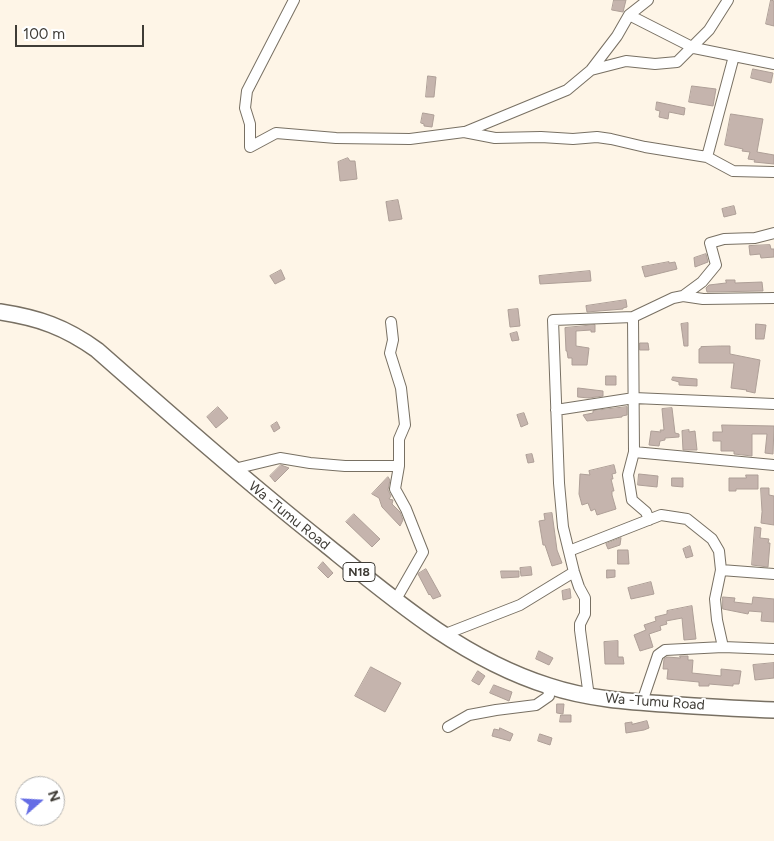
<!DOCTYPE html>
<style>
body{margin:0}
#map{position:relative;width:774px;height:841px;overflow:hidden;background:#fef5e7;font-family:Figtree,sans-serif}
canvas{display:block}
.north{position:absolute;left:15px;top:776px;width:50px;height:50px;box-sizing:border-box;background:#fff;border:1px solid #b2b1af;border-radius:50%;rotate:71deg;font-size:14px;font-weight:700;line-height:20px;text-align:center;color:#3f3c36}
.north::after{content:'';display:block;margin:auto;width:18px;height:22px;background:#646ce5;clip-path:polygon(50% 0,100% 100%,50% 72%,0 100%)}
.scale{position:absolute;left:15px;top:25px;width:129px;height:22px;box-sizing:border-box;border:2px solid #3f3c36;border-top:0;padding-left:6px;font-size:15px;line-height:18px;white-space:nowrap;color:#3f3c36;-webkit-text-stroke:4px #fff;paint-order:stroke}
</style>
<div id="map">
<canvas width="774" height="841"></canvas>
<div class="north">N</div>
<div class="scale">100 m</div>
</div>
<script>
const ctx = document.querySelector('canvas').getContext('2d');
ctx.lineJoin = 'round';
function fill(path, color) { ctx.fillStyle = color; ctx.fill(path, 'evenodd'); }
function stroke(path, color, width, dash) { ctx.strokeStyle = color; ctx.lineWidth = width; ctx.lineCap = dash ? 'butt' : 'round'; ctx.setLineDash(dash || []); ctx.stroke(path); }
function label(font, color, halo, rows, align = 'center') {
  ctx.font = font + ' Figtree,sans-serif'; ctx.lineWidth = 4; ctx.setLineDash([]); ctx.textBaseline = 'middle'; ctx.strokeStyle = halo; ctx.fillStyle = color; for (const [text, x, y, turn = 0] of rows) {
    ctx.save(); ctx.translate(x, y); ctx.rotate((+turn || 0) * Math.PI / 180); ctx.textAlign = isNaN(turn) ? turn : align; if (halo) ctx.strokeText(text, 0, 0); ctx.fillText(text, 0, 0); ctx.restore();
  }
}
const building = new Path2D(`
 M614 0H626L623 12 612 10Z
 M771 0 774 1V26L766 24Z
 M753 69 773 73 771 83 751 78Z
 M428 76 436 77 434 97H426Z
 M692 86 716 89 713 106 689 102Z
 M657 102 685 108 684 115 669 112 668 119 659 117 660 111 656 110Z
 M423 113 434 115 432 127 424 126V124L421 123Z
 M731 114 763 119 757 152 774 155V164L754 162 755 160 748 159 750 152 742 151 743 149 725 145Z
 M348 158 350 161H355L357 179 340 181 338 162Z
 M398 200 402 219 389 221 386 202Z
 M734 206 736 214 724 217 722 209Z
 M770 245 771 249H774V257L761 258 760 254 750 255 749 246Z
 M706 254 708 262 695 267 694 258Z
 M669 262V263L675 262 677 269 645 277 642 267Z
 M281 270 285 279 275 284 270 276Z
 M590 271 591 281 540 284 539 276Z
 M726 280H735V283L762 282 763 291 707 292 706 288 709 285 726 283Z
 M626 300 627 307 623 308V309L587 312 586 306Z
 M518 309 520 326 510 327 508 310Z
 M688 323V346H684L681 324Z
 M756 324 766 325 764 339H756Z
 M595 325V332H591V330L576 331V346L589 348 587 365H572V358H568L567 351H566L565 328Z
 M517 332 519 340 512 341 510 334Z
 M640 343H648L649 350H640Z
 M721 346H730V354L760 360 755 393 746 391 747 390 731 388 734 363H699V349L701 348V347Z
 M606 376H616V385H606Z
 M673 377 697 379V386L679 385V382L672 380Z
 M578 388 603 391V396L589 398 578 397Z
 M218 407 228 418 216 428 207 417Z
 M627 407V415L622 416V417L587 421 583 415 593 413V411Z
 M672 408 675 433 679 434V437L665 438V440L660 441 659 446 649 445 651 431 661 432 660 430H664L662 409Z
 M524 413 528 424 521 427 517 415Z
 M277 422 280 428 274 432 271 426Z
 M722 425 774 426 773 454 765 453 767 434H752V456L734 454V451H721V441H713V432H722Z
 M689 430V432L695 431 697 450H683L682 431Z
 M532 454 534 462 528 463 526 455Z
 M281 465 289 468 275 482 270 476Z
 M614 465 616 473 612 474 613 479H611L614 491H612V495L616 509 597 515 595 509 591 511 588 503 582 505 579 494 580 474 590 475 589 471Z
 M639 474 658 476 657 487 638 485Z
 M746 475H758V489H736V491H729V478H746Z
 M388 477 390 480 388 490 391 496 389 499 393 500 392 504 400 512 403 520 400 526 382 507 379 498 372 494Z
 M672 478H683V487L672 486Z
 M761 488H769V495L774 496V525L761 523 762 512Z
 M552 513 557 550 562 563 552 566 545 545H543L539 521 545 520 544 514Z
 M354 514 380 539 372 547 346 522Z
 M755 527 761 528 760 538 769 539 768 543H770L768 567 752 565Z
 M621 538 620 545 608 549 606 544Z
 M690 546 693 556 686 558 683 549Z
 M618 550H628L629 564H618Z
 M323 562 333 573 328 578 318 568Z
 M531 567 532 575 521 576 520 568Z
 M426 569 441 596 433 599 430 594 429 595 418 574Z
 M607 570H615V577L607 578Z
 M501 571H519V577L502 578Z
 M651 582 654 594 631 599 628 588Z
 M570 589 571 598 563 600 562 591Z
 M723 597 735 598 734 602 752 604 753 597 774 599V622L761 621 762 612 749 611 748 614 723 609Z
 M692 606 696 639 684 640 682 618 666 621 667 624 660 626 661 630 649 634 653 647 640 651 634 635 646 630 644 625 656 621 655 617 667 614V611Z
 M618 641V657H623L624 664H605L604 642Z
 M539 651 553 658 549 665 536 659Z
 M680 656H688V660H693L692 673 721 676V669L741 671 739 684H733V686L709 684V686H699V682L667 679 668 669H663L664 659 667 657 680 658Z
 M774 663V678L755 680 753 665Z
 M371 667 401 683 385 712 355 696Z
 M478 671 485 676 479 685 472 681Z
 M494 685 512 692 509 701 490 693Z
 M557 704H564L563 714 557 713Z
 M561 715H571V722H560Z
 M647 721 649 728 644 730 626 733 625 723 632 722V724Z
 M500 728 513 734 510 741 492 736 494 729 499 730Z
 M540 734 552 738 550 745 538 741Z`);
fill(building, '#c5b4ad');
stroke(building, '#ae9f97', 1);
const minor = new Path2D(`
 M294 0 247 91 245 108 250 124V147L276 133 336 138 410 139 464 132 495 138 541 137 573 139 597 137 611 139 645 147 707 157 733 171 774 172
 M629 15 694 48 774 64
 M591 70 626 61 655 64 677 62 709 30 728 0
 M465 132 567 90 591 70 617 36 629 15 648 0
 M707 157 734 56
 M683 296 702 282 716 265 710 243 724 239 755 238 774 233
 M633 317 634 452 628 475 632 500 646 512 649 520
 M391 322 393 340 390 353 401 388 405 425 399 439V466L395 489 406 509 423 552 395 601
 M556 410 634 398 774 404
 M634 452 774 465
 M234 469 280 458 310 463 345 466H399
 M569 551 661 515 687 519 712 539 719 551 721 570 715 599 717 620 723 647
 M721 570 774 574
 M443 635 520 605 574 572
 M589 697 580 630V624L585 614V598L579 587 574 572 563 527 559 483 553 320 633 317 673 298 683 296 703 299 774 298
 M642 702 658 655 665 650 723 647 774 649
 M448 727 469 715 496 710 536 705 549 696 548 686`);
const highway = new Path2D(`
 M0 312C39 318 65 327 97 350 172 416 247 482 325 544 394 600 463 659 549 686 591 700 635 702 679 705 710 707 742 709 774 710`);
stroke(minor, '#787063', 12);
stroke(highway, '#787063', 18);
stroke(minor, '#fff', 10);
stroke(highway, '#fff', 15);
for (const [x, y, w] of [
 [359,572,32]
]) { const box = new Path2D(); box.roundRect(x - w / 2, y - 9.5, w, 19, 4); ctx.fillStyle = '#fff'; ctx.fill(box); stroke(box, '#3f3c36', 1); }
label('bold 12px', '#3f3c36', null, [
 ["N18",359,572]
]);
label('14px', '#3f3c36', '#fff', [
 ["Wa -Tumu Road",289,516,39],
 ["Wa -Tumu Road",655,702,4]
]);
</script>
